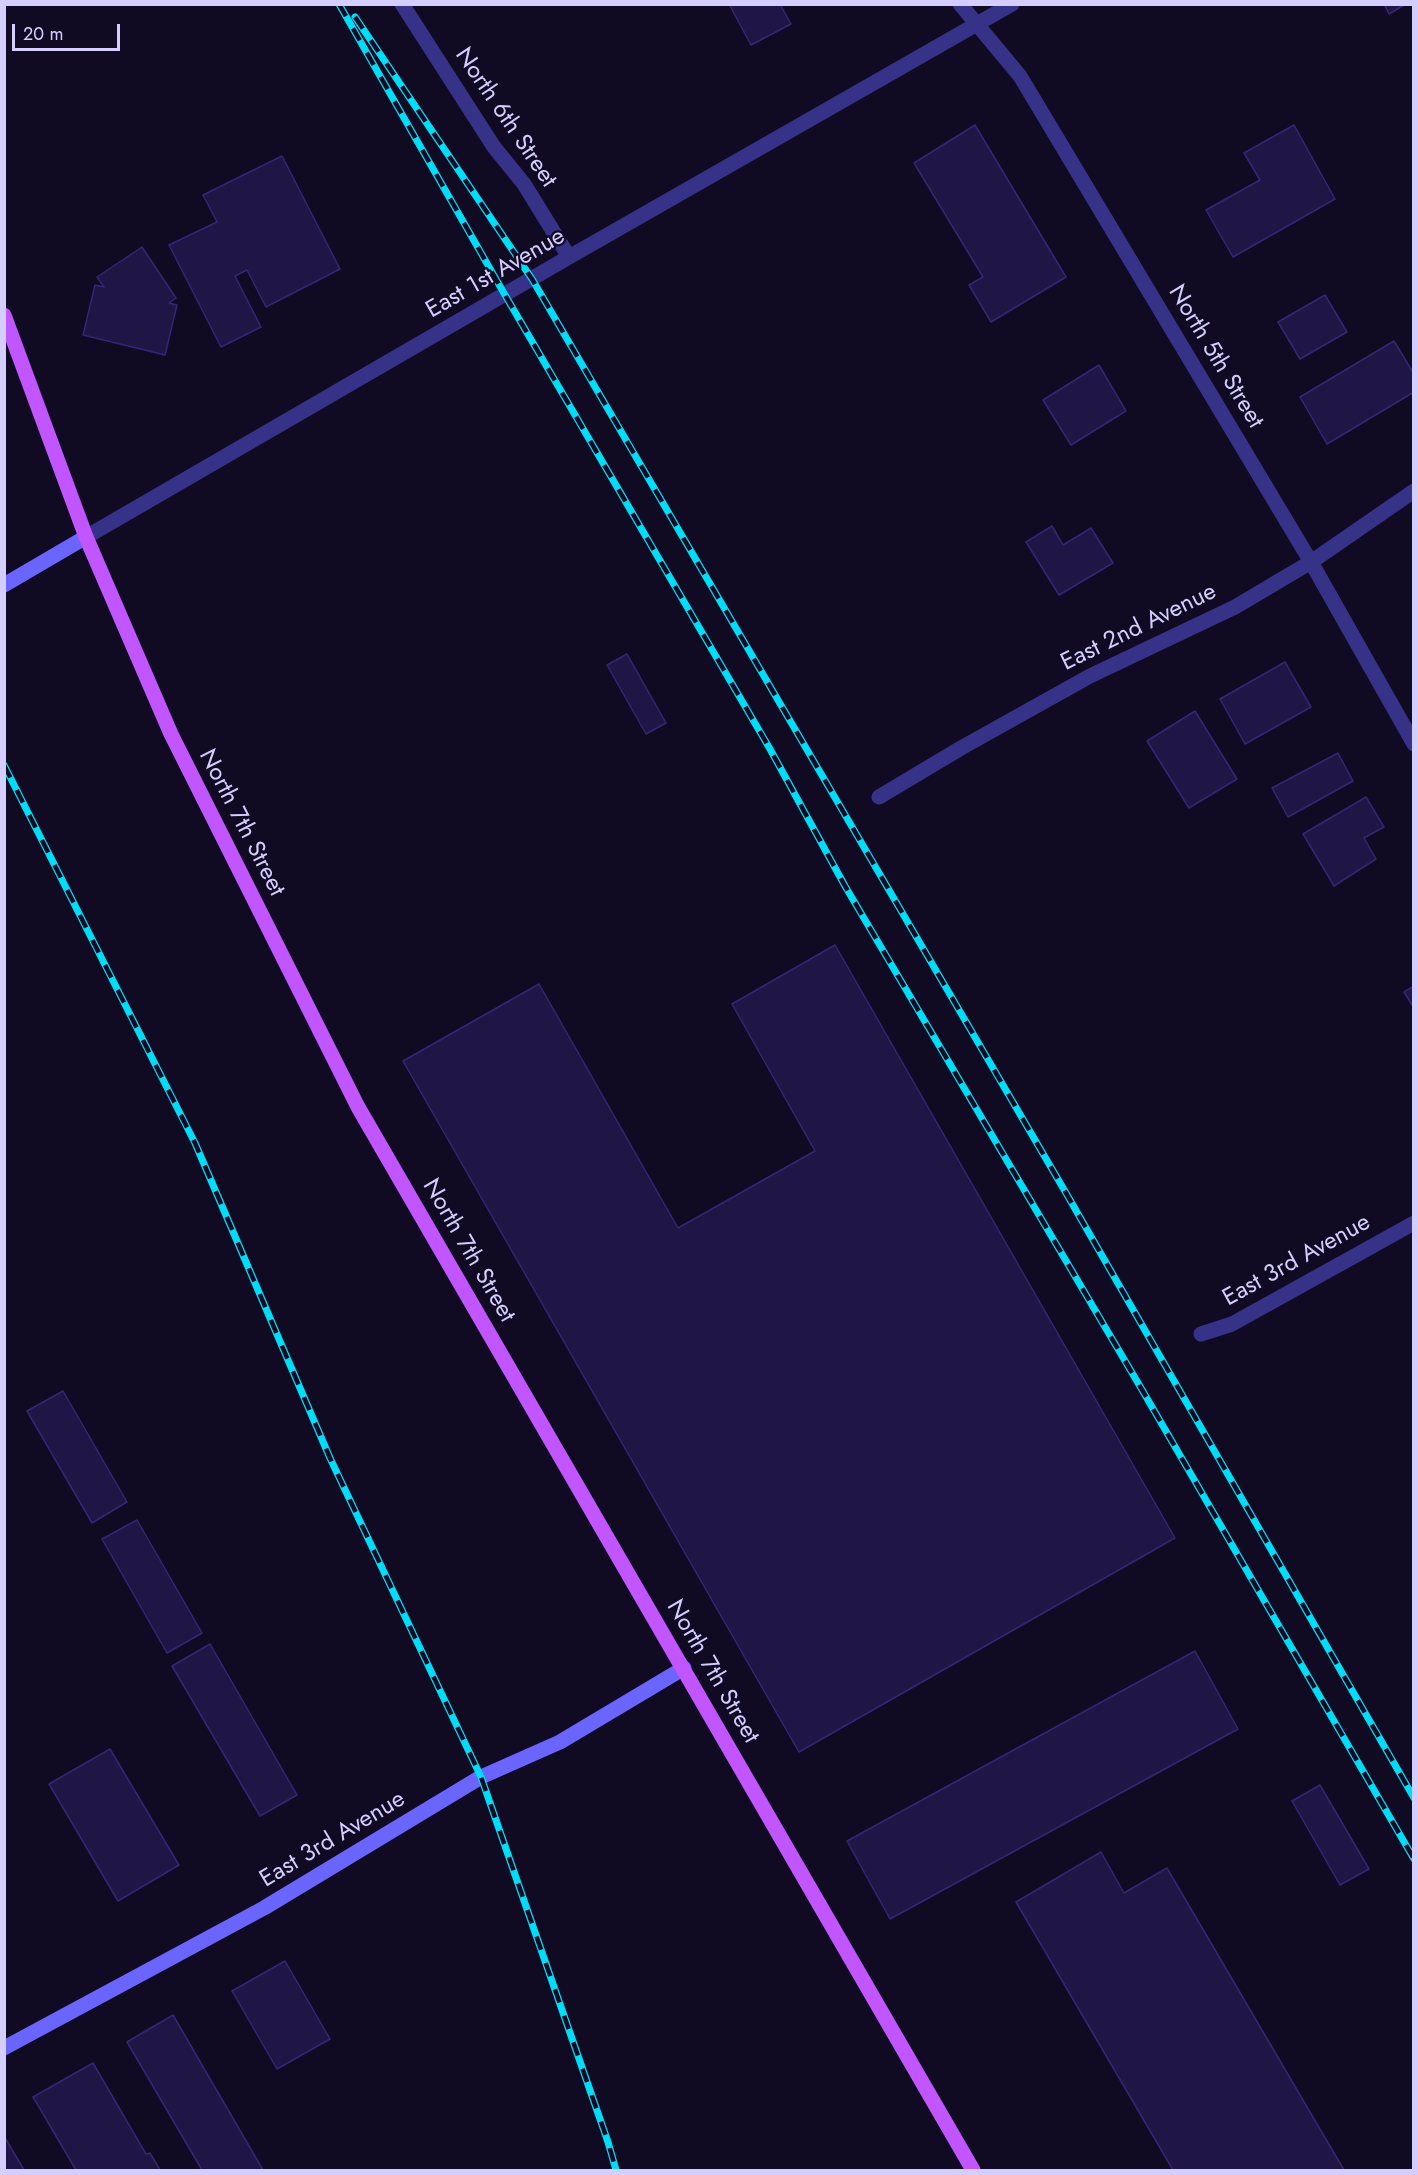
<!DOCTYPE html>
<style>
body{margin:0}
#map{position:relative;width:1418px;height:2175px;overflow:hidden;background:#100b23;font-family:Jost,sans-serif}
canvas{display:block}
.frame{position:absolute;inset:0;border:6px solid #d4ceff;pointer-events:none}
.scale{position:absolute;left:12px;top:24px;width:108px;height:27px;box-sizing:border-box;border:3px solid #d4ceff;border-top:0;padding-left:8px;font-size:18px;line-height:21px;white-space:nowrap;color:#d4ceff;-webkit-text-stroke:4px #100b23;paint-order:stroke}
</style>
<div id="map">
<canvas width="1418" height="2175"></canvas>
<div class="frame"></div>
<div class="scale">20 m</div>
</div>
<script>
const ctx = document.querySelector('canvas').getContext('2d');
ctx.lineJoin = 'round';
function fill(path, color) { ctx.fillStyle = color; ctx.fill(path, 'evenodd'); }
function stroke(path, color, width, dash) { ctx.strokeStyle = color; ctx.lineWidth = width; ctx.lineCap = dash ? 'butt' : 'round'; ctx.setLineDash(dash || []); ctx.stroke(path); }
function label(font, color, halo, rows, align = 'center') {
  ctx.font = font + ' Jost,sans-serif'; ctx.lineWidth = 4.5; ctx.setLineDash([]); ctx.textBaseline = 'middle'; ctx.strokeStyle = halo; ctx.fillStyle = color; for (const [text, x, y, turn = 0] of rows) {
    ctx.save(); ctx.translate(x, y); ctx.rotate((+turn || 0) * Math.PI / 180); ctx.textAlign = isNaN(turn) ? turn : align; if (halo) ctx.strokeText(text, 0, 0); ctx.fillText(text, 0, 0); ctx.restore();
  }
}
const building = new Path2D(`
 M729 4H780L791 24 751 45Z
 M1384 4H1406L1389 14Z
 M975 125 1066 277 991 322 969 285 983 277 914 163Z
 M1294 125 1335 199 1233 257 1206 210 1260 180 1244 153Z
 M282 156 340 269 266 307 247 270 235 276 261 327 221 347 169 245 217 222 203 195Z
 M142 247 176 298 169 303 177 305 165 355 83 335 95 285 104 287 97 277Z
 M1325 295 1347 332 1300 359 1278 322Z
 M1394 341 1414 374V392L1327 444 1300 397Z
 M1099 365 1126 411 1071 445 1043 400Z
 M1052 526 1063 545 1091 528 1113 563 1059 595 1026 542Z
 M627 654 666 723 646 734 607 665Z
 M1285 662 1311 707 1245 744 1220 699Z
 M1195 711 1237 779 1189 808 1147 741Z
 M1338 753 1353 781 1288 817 1272 788Z
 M1366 797 1384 827 1364 838 1376 859 1334 886 1303 834Z
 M835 945 1175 1538 799 1752 403 1061 539 984 678 1228 815 1151 732 1004Z
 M1414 986V1008L1404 992Z
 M63 1391 127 1502 92 1523 27 1411Z
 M137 1520 202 1633 167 1653 102 1539Z
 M210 1644 297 1795 260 1816 172 1666Z
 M1195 1651 1238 1729 890 1919 847 1841Z
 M110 1749 179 1865 118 1901 49 1784Z
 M1320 1785 1369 1869 1340 1885 1292 1801Z
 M1101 1852 1124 1893 1167 1868 1344 2170H1173L1016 1902Z
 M285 1961 330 2039 277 2069 232 1991Z
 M173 2015 263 2170H202L127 2042Z
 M93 2063 146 2154 150 2153 160 2170H76L33 2097Z
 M4 2136 24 2170H4Z`);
fill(building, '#201646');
stroke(building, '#362575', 1.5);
stroke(new Path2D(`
 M402 4 494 147 524 184 569 257
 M960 4 1020 76 1311 562 1414 744
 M86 537 569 257 1012 4
 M879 797 961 748 1090 676 1235 607 1311 562 1414 491
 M1201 1334 1232 1324 1414 1223`), '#363287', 15);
stroke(new Path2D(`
 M4 585 86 537
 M4 2048 264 1908 481 1777 560 1742 684 1668`), '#6a65ff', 15);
stroke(new Path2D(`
 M4 315 86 537 171 734 358 1107 973 2170`), '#c155ff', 15);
const rail = new Path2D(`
 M339 4 505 295 770 749 845 886 1141 1388 1414 1859
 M355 17 532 279 1066 1193 1414 1798
 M4 765 195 1143 330 1458 481 1777 608 2142 616 2170`);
stroke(rail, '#00ddf9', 7);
stroke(rail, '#100b23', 4.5, [14]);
label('24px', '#d4ceff', '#100b23', [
 ["North 6th Street",505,118,56],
 ["East 1st Avenue",496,274,-30],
 ["North 5th Street",1215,357,59],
 ["East 2nd Avenue",1139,628,-26],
 ["North 7th Street",241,823,63],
 ["North 7th Street",468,1251,60],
 ["East 3rd Avenue",1297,1261,-29],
 ["North 7th Street",712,1672,60],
 ["East 3rd Avenue",333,1840,-31]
]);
</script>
